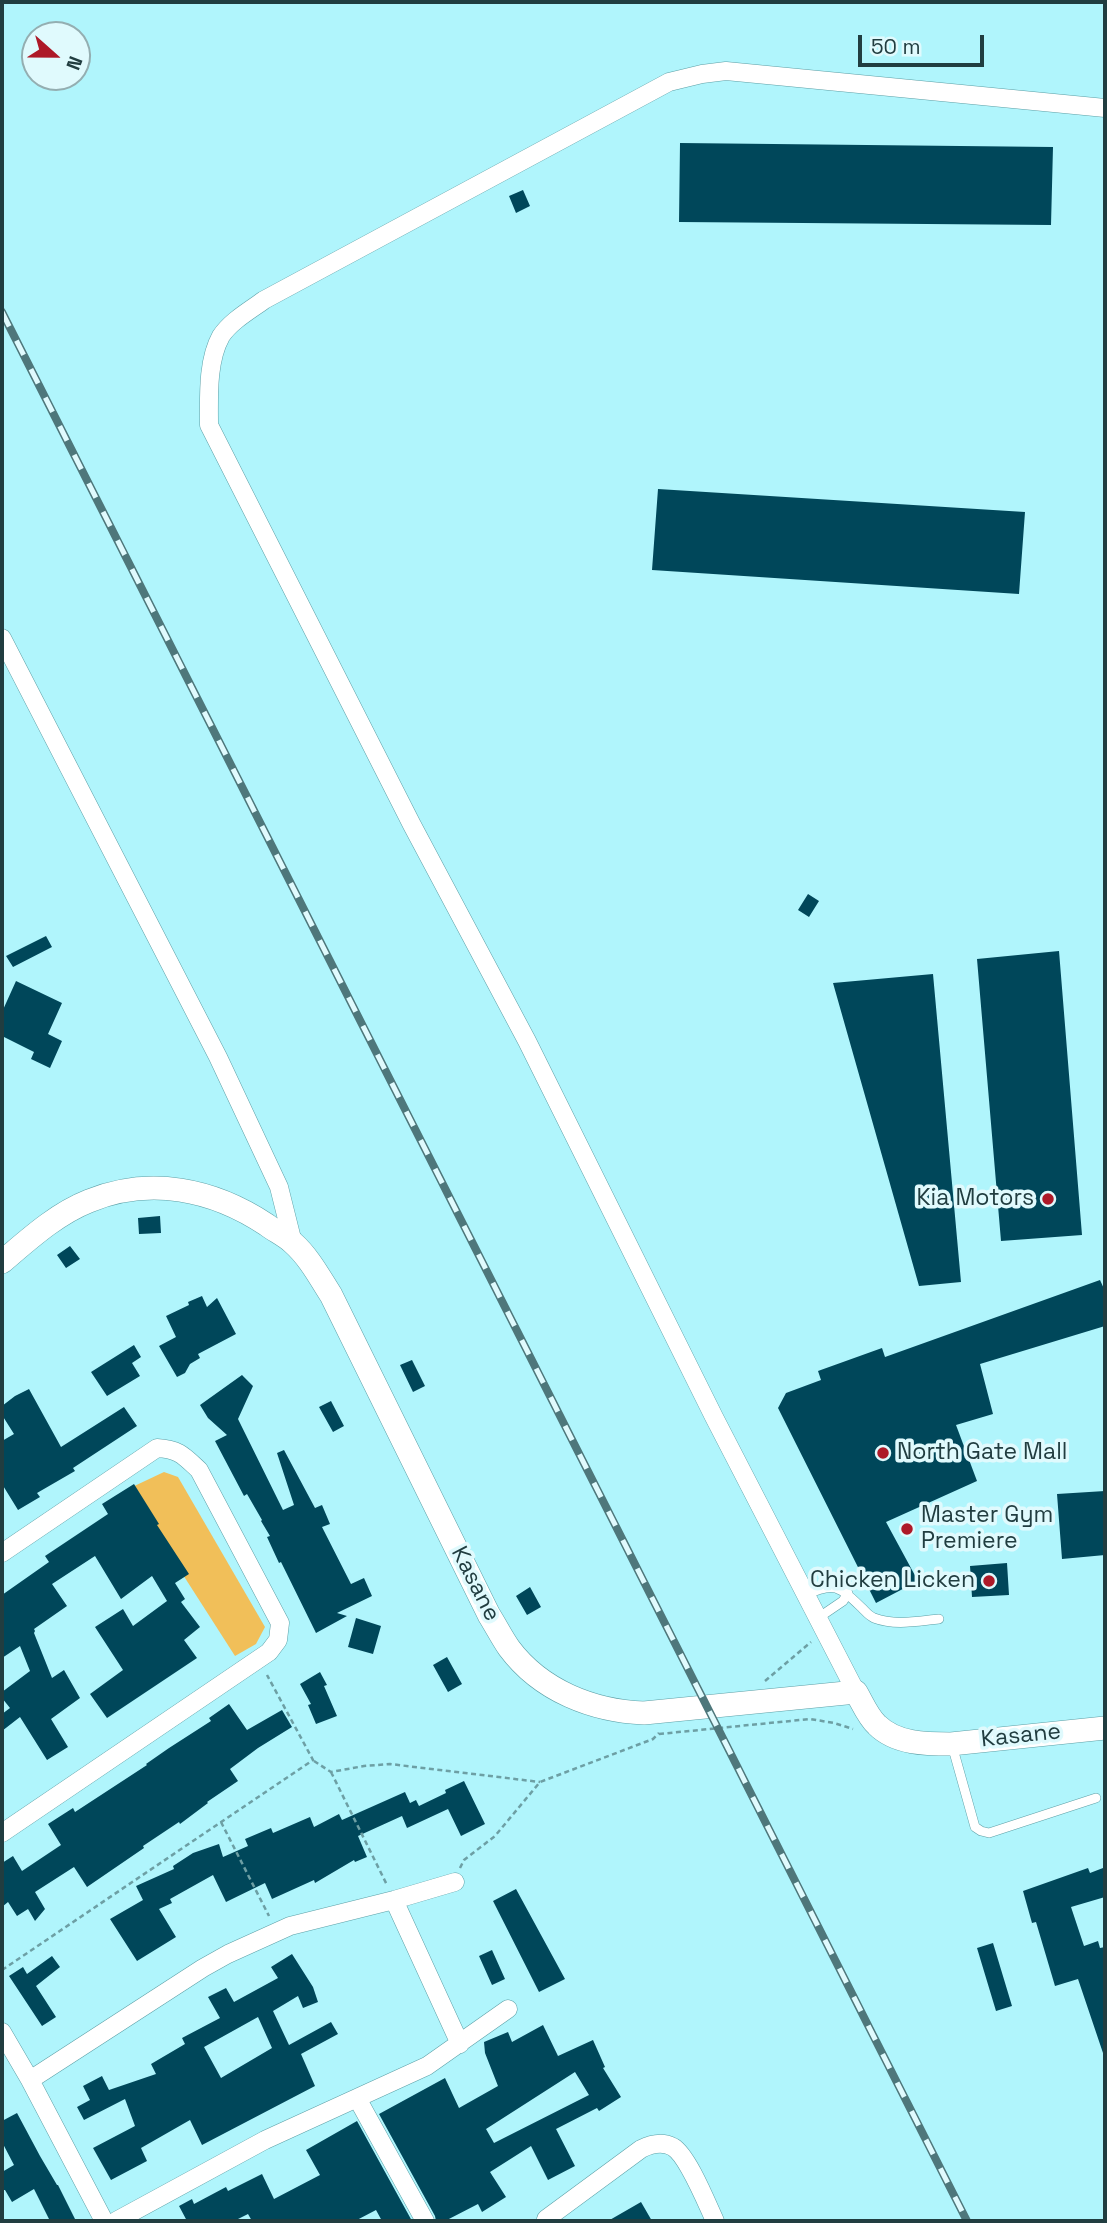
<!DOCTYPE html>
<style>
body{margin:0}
#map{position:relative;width:1107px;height:2223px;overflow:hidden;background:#b0f5fc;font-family:"Space Grotesk",sans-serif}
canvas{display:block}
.frame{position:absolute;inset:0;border:4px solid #213d40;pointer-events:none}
.north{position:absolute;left:21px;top:21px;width:70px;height:70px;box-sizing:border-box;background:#e0fafd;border:2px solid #94aeb1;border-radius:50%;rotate:111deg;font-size:19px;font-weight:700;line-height:28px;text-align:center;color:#213d40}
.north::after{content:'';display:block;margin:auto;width:24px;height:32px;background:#ad1928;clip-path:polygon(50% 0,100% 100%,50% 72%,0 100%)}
.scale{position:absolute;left:858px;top:35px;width:126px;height:32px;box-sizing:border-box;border:4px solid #213d40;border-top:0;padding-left:9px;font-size:21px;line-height:24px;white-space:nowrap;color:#213d40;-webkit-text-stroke:5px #e0fafd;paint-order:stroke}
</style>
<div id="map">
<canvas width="1107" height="2223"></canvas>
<div class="frame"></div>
<div class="north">N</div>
<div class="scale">50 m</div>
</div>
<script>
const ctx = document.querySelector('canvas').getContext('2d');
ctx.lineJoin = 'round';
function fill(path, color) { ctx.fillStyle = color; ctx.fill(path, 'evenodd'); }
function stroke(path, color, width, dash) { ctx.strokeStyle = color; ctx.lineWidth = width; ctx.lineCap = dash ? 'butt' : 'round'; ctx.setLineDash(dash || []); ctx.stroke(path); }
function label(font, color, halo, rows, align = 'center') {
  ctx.font = font + ' "Space Grotesk",sans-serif'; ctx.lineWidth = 7; ctx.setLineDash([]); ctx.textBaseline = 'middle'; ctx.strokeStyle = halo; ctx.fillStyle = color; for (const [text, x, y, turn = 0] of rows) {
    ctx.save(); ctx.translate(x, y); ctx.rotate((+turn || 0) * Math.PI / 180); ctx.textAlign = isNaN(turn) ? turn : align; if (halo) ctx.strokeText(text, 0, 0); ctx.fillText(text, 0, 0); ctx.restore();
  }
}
fill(new Path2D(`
 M164 1472 178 1477 265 1627 256 1644 235 1656 128 1489Z`), '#f1bf59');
fill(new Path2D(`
 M680 143 1053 147 1051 225 679 222Z
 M523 190 530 206 516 213 509 196Z
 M658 489 1025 512 1019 594 652 570Z
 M808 894 819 901 809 917 798 910Z
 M46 936 52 947 13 967 6 956Z
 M1059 951 1082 1235 1001 1241 977 959Z
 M933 974 961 1282 919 1286 833 983Z
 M16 981 62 1003 48 1034 62 1041 50 1068 31 1059 34 1052 2 1036V1012Z
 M160 1216 161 1233 139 1234 138 1218Z
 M70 1246 80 1259 66 1268 57 1255Z
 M1100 1280 1105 1291V1326L980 1364 993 1414 956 1425 977 1481 886 1522 918 1581 876 1603 778 1408 786 1393 821 1380 818 1371 882 1348 885 1357Z
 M202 1296 207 1307 217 1298 236 1334 198 1354 200 1358 190 1364 185 1373 177 1377 159 1346 176 1337 166 1316 189 1305 188 1302Z
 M134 1345 141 1357 132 1363 140 1376 107 1396 91 1372Z
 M412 1360 425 1386 413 1392 400 1365Z
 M242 1375 253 1386 238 1419 283 1510 294 1505 277 1453 284 1450 315 1508 322 1505 330 1524 322 1527 351 1584 364 1578 372 1596 337 1613 347 1616 316 1633 281 1562 279 1563 267 1537 270 1536 261 1521 262 1520 247 1494 244 1496 215 1441 227 1435 208 1418 200 1405Z
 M29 1389 61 1447 124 1407 137 1426 73 1468 75 1471 37 1493 40 1497 18 1510 2 1484V1441L14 1434 2 1415V1406L15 1396Z
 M331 1401 344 1426 333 1432 319 1407Z
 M134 1484 159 1524 157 1525 189 1574 175 1583 185 1599 181 1602 200 1627 184 1640 197 1658 107 1718 90 1694 123 1670 95 1627 123 1609 133 1626 167 1601 152 1576 121 1599 95 1556 52 1584 67 1606 34 1629 35 1631 34 1633 52 1678 64 1670 80 1698 51 1719 68 1747 47 1760 20 1717 2 1731V1714L10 1708 2 1698V1692L30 1671 20 1646 2 1658V1595L49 1562 45 1556 108 1514 102 1504Z
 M1105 1491V1555L1062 1559 1057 1494Z
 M1007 1563 1009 1595 972 1597 970 1566Z
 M530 1587 541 1607 527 1615 516 1596Z
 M356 1618 381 1626 373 1654 348 1647Z
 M447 1657 462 1684 448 1692 433 1665Z
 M320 1672 327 1685 324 1686 337 1716 316 1724 308 1705 311 1704 300 1684Z
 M229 1704 247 1730 282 1710 292 1727 258 1748 230 1769 238 1781 207 1802 208 1803 180 1824 179 1822 143 1846 144 1848 87 1887 74 1867 35 1892 45 1909 35 1921 28 1909 17 1916 8 1902 2 1907V1863L13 1856 22 1871 61 1845 48 1824 73 1808 75 1812 147 1765 146 1764 169 1748 211 1721 209 1718Z
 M464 1781 485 1824 461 1836 448 1809 407 1828 402 1816 358 1836 367 1857 355 1862 354 1860 315 1883 314 1880 272 1899 265 1883 226 1902 213 1875 170 1899 172 1903 159 1909 176 1937 137 1961 110 1919 143 1900 136 1886 174 1869 173 1866 193 1853 219 1844 223 1857 248 1846 245 1839 271 1828 273 1833 310 1817 314 1827 339 1814 342 1820 405 1792 410 1803 416 1800 419 1806 446 1793 445 1790Z
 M1088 1868 1090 1873 1103 1868 1105 1897 1071 1907 1084 1946 1098 1941 1100 1948 1105 1947V2053H1103L1078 1979 1055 1986 1036 1922 1032 1923 1023 1891Z
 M516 1889 565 1979 539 1992 493 1901Z
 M993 1943 1012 2006 996 2011 977 1948Z
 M492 1950 505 1979 492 1985 479 1956Z
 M292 1954 313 1987 318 2002 303 2008 298 1996 273 2011 289 2045 331 2022 338 2034 301 2054 315 2086 202 2145 190 2120 141 2148 147 2161 111 2180 93 2148 135 2126 125 2099 84 2120 77 2107 90 2100 83 2086 102 2076 109 2090 156 2074 151 2064 185 2044 182 2038 220 2018 208 1997 226 1988 234 2002 278 1978 271 1967ZM258 2017 272 2048 221 2078 204 2047Z
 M52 1956 60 1967 36 1986 56 2017 42 2026 9 1976 23 1967 27 1974Z
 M543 2025 558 2056 593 2040 605 2067 603 2068 621 2097 599 2111 597 2108 556 2129 575 2166 548 2180 531 2146 490 2172 506 2197 482 2212 478 2204 445 2221H436L435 2216 379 2114 445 2078 459 2108 498 2086 485 2053 484 2042 508 2032 512 2042ZM575 2072 589 2095 494 2143 486 2129Z
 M17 2113 40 2156 57 2185H58L76 2221H50L34 2189 12 2202 5 2190H2V2172L14 2165 2 2142V2121Z
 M357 2121 412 2221H382L376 2210 355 2221H252L248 2214 234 2221H187L179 2206 192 2199 194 2204 226 2187 228 2191 262 2174 274 2199 320 2175 306 2150Z
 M641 2202 652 2221H608Z`), '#00475a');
const service = new Path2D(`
 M806 1595C835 1581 840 1587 862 1608 866 1612 869 1616 874 1618 895 1626 918 1621 939 1619
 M818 1618 843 1601 848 1593
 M952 1745 975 1827 981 1831 989 1833 1096 1798`);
const minor = new Path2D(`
 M2 638 218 1057 279 1187 293 1243
 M2 1553 157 1448C179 1449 184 1456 199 1470L280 1623 278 1640 269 1652 2 1833
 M856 1692 714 1417 527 1041 412 825 209 425C209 397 207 361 221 336 231 321 249 311 264 300L669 82 702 74 726 71 1105 108
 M394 1900 460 2044
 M2 2032 30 2080 104 2221
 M30 2080 203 1968 228 1954 290 1926 394 1900 455 1882
 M357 2098 425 2221
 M546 2219 641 2149C651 2144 662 2141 673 2147 688 2156 707 2204 715 2221
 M116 2221 265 2140 427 2066 508 2009`);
const tertiary = new Path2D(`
 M2 1262C28 1240 56 1214 89 1201 150 1176 213 1189 267 1225 275 1231 286 1236 293 1243 309 1257 320 1278 331 1295L489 1615C496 1626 502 1638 509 1648 541 1691 593 1711 644 1713L856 1692C862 1702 868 1717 877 1725 896 1744 926 1744 951 1744L1105 1728`);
stroke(service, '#5c9fa6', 10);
stroke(minor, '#5c9fa6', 19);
stroke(tertiary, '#5c9fa6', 24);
stroke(new Path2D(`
 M765 1681 811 1642
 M659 1734 810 1719 834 1723 853 1729
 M314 1761 331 1772 364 1766 390 1764 540 1782
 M331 1772 387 1885
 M221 1822 269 1916
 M460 1868 464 1860 495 1836 540 1782 653 1739 659 1733
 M2 1970 313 1760 267 1675`), '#6d9fa4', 2.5, [5, 3.5]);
stroke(service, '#fff', 9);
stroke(minor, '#fff', 18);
stroke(tertiary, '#fff', 23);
const rail = new Path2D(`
 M2 312 967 2221`);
stroke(rail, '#4e777b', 8);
stroke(rail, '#e0fafd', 5, [16]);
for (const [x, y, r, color] of [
 [1048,1199,7,"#ad1928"],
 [883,1453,7,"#ad1928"],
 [907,1529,7,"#ad1928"],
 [989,1581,7,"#ad1928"]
]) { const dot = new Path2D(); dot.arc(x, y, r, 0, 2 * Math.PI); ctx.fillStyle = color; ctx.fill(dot); stroke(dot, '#e0fafd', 2.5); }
label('23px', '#213d40', '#e0fafd', [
 ["Kia Motors",1034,1199],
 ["North Gate Mall",897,1453,"left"],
 ["Master Gym",921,1516,"left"],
 ["Premiere",921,1542,"left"],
 ["Chicken Licken",975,1581]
], 'right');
label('23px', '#213d40', '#e0fafd', [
 ["Kasane",475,1584,63],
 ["Kasane",1021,1736,-6]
]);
</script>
